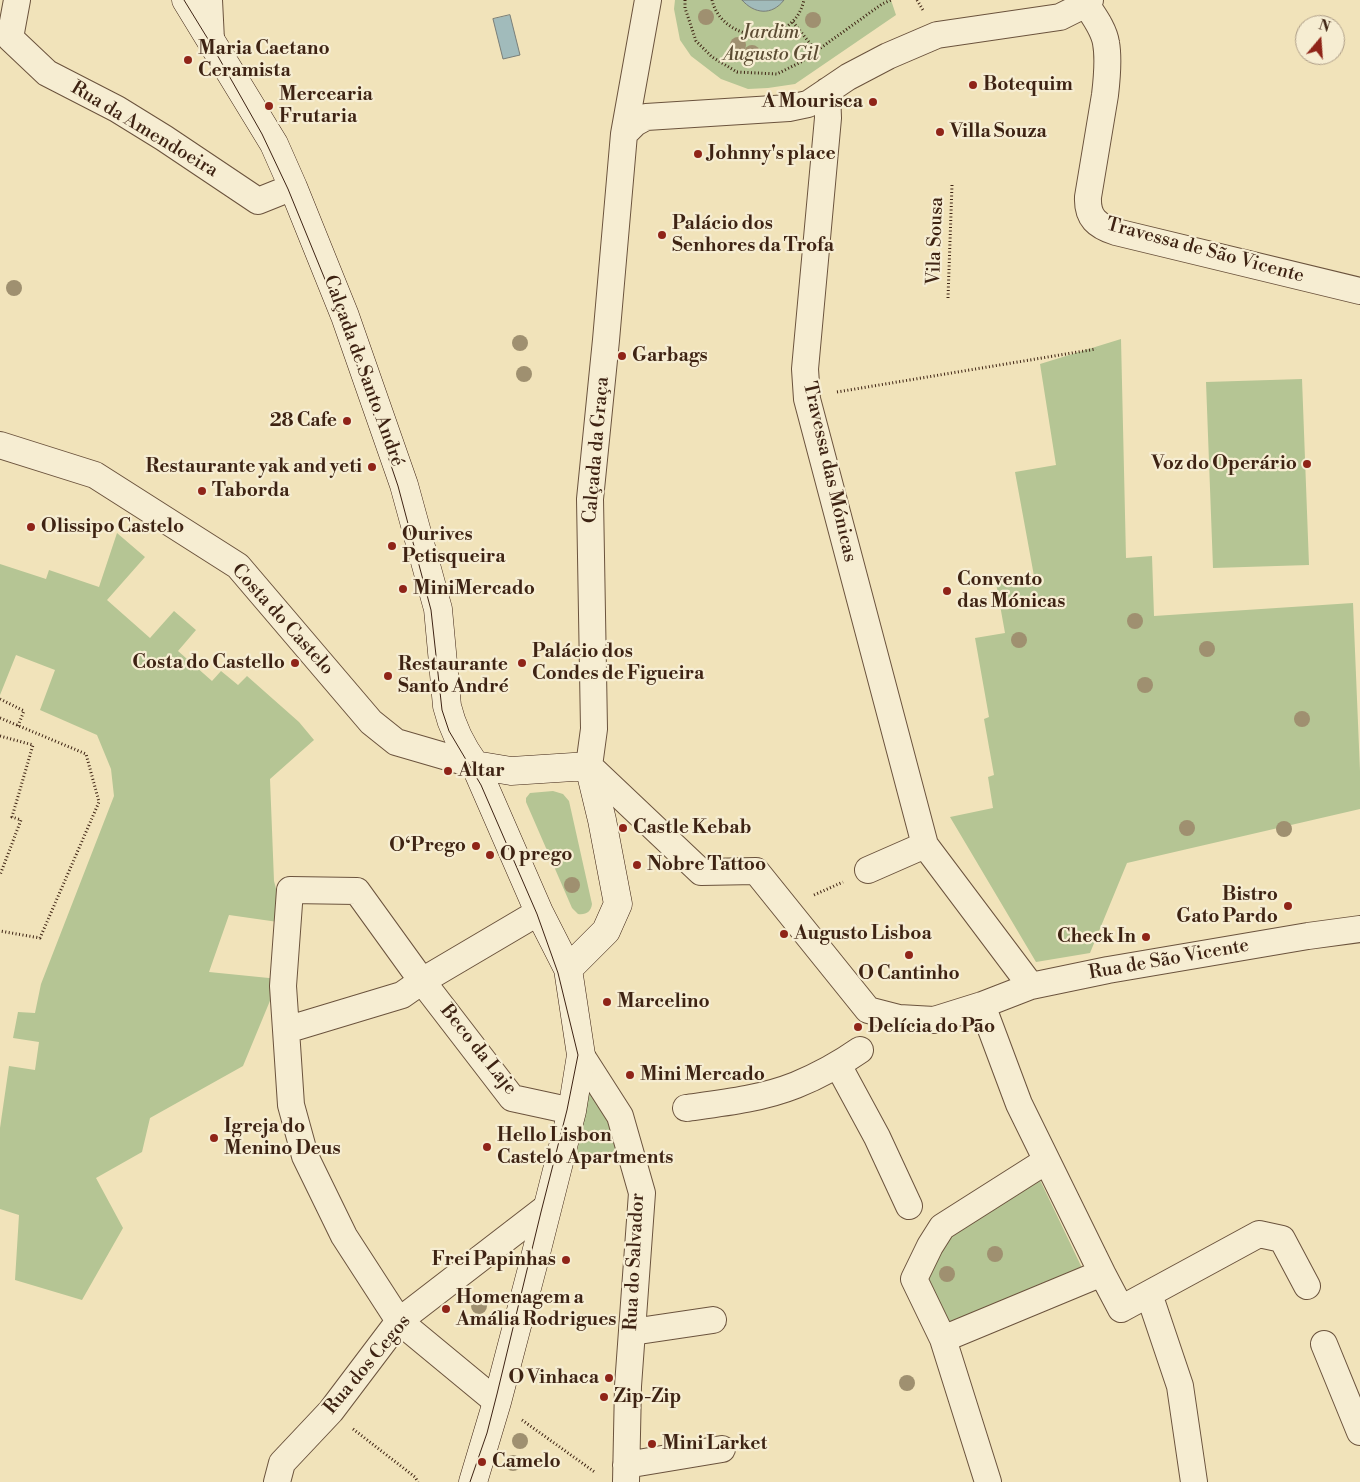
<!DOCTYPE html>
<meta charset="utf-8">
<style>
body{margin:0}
#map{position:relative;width:1360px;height:1482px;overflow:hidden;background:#f1e3ba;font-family:"Libre Bodoni",serif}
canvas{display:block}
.north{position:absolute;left:1295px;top:15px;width:50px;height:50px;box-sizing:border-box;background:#f6edd2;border:1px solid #ac9c86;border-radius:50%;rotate:18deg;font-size:14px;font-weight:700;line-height:20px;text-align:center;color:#3e2313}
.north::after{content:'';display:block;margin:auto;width:18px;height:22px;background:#8f2418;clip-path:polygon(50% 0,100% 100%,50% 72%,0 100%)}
</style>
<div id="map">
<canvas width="1360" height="1482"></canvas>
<div class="north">N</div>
</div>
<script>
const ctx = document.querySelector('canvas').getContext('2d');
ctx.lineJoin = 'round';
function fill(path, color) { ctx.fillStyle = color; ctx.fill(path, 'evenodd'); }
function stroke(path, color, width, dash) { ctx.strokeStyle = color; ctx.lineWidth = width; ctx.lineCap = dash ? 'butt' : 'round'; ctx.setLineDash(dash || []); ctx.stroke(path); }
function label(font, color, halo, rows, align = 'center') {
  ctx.font = font + ' "Libre Bodoni",serif'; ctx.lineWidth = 4.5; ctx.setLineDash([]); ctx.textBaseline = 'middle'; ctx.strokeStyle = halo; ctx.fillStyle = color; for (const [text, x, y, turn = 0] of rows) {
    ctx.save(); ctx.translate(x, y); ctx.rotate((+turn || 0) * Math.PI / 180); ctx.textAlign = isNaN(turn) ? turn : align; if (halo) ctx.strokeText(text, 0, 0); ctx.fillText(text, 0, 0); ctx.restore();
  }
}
fill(new Path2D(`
 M675 0H891L896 15 795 84 768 88 748 89 721 79 691 56 680 40 674 9Z
 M1121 339 1126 558 1152 556 1154 616 1353 603 1360 771V809L1127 863 1090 953 1036 962 950 817 993 808 988 777 994 775 984 719 989 717 975 638 1005 633 996 583 1034 576 1015 472 1056 465 1040 364Z
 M1302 379 1309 565 1213 568 1206 382Z
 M117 533 145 557 107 600 150 638 174 611 196 630 178 651 212 681 221 671 238 685 247 676 299 722 314 740 270 779 274 881 285 923 229 915 209 972 279 979 243 1066 150 1118 142 1152 96 1178 123 1228 82 1300 15 1280 19 1215 0 1209V1128L9 1066 35 1070 39 1042 13 1038 18 1012 35 1013 41 984 114 796 111 769 97 735 40 710 55 670 16 655 0 695V564L46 579 49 570 99 587Z
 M553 791 563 794 569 801 592 904C591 912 586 915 578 914L572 908 526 802V798L530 793Z
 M589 1082 626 1152 575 1165Z
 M1039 1178 1083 1270 944 1324 924 1278 939 1238Z`), '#b5c594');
const water = new Path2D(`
 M742 0H784C772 16 754 14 742 0Z
 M510 15 520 55 503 59 493 19Z`);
fill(water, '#a1bbbb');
stroke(water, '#797e78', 1);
const street = new Path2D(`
 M17 0 10 38 47 73 117 109 164 138 258 201 293 187
 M209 0 211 40
 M1090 0 1086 4 1060 17 937 35 888 56 848 77 808 104 789 108 646 117 635 123 624 134 606 340 590 499 594 729 589 766 701 872 756 871 868 1010 899 1018 934 1020 982 1005 1031 986 1108 970 1308 936 1360 929
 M1086 4C1093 15 1104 29 1106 43 1109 59 1107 78 1105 95L1088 197C1087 218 1097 226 1116 232L1360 291
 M827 91 828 118 805 369 807 399 925 845 1031 986
 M624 134 648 0
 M0 445 95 475 238 566 371 722 396 742 475 765
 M868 870 925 845
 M982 1005 1019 1104 1102 1273 943 1339 914 1279 930 1246 942 1227 1046 1161
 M286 1030 283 986 290 890 357 891 422 981 512 1098 572 1111
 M581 1055 620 1116 642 1193 628 1386 626 1482
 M838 1065 877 1137 909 1206
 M686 1108C723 1103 761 1099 796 1085 818 1076 840 1064 860 1050
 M1102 1273 1121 1309 1259 1234 1282 1239 1307 1286
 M1149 1294 1180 1386 1194 1482
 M632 1332 713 1320
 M943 1339 988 1482
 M1324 1344 1360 1432
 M497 1402 399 1321 344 1236 305 1156 291 1105 286 1030 402 995 422 981 539 912
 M626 1465 722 1449
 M277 1482 282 1463 331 1411 399 1321 547 1207`);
const secondary = new Path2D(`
 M186 0 274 144 293 187 345 316 404 485 438 609 447 706C452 727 462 747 475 765L539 912 568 969 581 1055 572 1111 533 1265 497 1402 473 1482
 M475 765 511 771 589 766 602 820 618 904 606 931 568 969`);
stroke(street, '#6b533d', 28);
stroke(secondary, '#3e2313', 29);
stroke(new Path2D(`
 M685 0V8L696 41 712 57 737 72 777 74 801 62 882 4 891 0
 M712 0C720 35 769 47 793 21 799 15 802 8 804 0
 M917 0 923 10
 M793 22 816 51
 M948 298 952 185
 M837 392 1096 349
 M0 699 24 711 18 726
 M0 718 86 754 99 802 40 938 0 931
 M0 736 33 745 12 817 21 820 0 875
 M814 895 843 882
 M522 1420 596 1473
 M353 1429 415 1477 418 1482`), '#3e2313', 3, [1, 2.5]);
stroke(street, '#f6edd2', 26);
stroke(secondary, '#f6edd2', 28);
stroke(new Path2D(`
 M184 0 211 44 262 134 288 189 342 321 398 486 431 610 442 710 449 731 481 785 537 914 558 973 578 1055 567 1110 541 1212 497 1394 487 1433 470 1482`), '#3e2313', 1);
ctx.fillStyle = '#9f9070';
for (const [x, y] of [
 [706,17],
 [813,20],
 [738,45],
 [752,53],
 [14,288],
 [520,343],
 [524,374],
 [1135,621],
 [1019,640],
 [1207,649],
 [1145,685],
 [1302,719],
 [1187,828],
 [1284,829],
 [572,885],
 [995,1254],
 [947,1274],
 [479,1306],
 [907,1383],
 [520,1441],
 [513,1463]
]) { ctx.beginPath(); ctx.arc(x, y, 8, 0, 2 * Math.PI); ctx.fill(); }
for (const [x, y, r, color] of [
 [188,60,5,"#8f2418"],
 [973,85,5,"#8f2418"],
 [873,102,5,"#8f2418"],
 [269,106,5,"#8f2418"],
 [940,132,5,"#8f2418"],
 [698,154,5,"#8f2418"],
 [662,235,5,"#8f2418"],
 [622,356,5,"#8f2418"],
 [347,421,5,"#8f2418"],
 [1307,464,5,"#8f2418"],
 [372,467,5,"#8f2418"],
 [202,491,5,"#8f2418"],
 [31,527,5,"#8f2418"],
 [392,546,5,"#8f2418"],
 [403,589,5,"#8f2418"],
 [947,591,5,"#8f2418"],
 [295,663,5,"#8f2418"],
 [522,663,5,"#8f2418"],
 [388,676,5,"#8f2418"],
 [448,771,5,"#8f2418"],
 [623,828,5,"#8f2418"],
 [476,846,5,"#8f2418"],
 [490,855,5,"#8f2418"],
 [637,865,5,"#8f2418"],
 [1288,906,5,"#8f2418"],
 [784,934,5,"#8f2418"],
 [1146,937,5,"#8f2418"],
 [909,955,5,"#8f2418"],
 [607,1002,5,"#8f2418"],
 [858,1027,5,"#8f2418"],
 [630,1075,5,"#8f2418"],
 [214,1138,5,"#8f2418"],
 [487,1147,5,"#8f2418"],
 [566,1260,5,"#8f2418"],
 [446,1309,5,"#8f2418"],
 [609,1378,5,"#8f2418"],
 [604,1397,5,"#8f2418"],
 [652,1444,5,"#8f2418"],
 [482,1462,5,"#8f2418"]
]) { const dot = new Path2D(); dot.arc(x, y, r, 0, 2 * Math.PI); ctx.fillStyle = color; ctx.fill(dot); stroke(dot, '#f6edd2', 2); }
label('italic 19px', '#5c4c33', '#f6edd2', [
 ["Jardim",771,33],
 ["Augusto Gil",771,55]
]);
label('bold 19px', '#3e2313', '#f6edd2', [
 ["Maria Caetano",198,49],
 ["Ceramista",198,71],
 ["Botequim",983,85],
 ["Mercearia",279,95],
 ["Frutaria",279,117],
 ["A Mourisca",863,102,"right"],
 ["Villa Souza",950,132],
 ["Johnny's place",708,154],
 ["Palácio dos",672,224],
 ["Senhores da Trofa",672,246],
 ["Garbags",632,356],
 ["28 Cafe",337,421,"right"],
 ["Voz do Operário",1297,464,"right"],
 ["Restaurante yak and yeti",362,467,"right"],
 ["Taborda",212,491],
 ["Olissipo Castelo",41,527],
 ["Ourives",402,535],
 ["Petisqueira",402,557],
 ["Convento",957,580],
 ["das Mónicas",957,602],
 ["MiniMercado",413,589],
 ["Palácio dos",532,652],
 ["Condes de Figueira",532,674],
 ["Costa do Castello",285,663,"right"],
 ["Restaurante",398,665],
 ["Santo André",398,687],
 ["Altar",458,771],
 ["Castle Kebab",633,828],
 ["O‘Prego",466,846,"right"],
 ["O prego",500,855],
 ["Nobre Tattoo",647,865],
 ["Bistro",1278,895,"right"],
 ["Gato Pardo",1278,917,"right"],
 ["Augusto Lisboa",794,934],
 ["Check In",1136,937,"right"],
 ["O Cantinho",909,974,"center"],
 ["Marcelino",617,1002],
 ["Delícia do Pão",868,1027],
 ["Mini Mercado",640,1075],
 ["Igreja do",224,1127],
 ["Menino Deus",224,1149],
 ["Hello Lisbon",497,1136],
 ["Castelo Apartments",497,1158],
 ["Frei Papinhas",556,1260,"right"],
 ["Homenagem a",456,1298],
 ["Amália Rodrigues",456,1320],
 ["O Vinhaca",599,1378,"right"],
 ["Zip-Zip",614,1397],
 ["Mini Larket",662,1444],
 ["Camelo",492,1462]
], 'left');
label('19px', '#3e2313', '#f6edd2', [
 ["Rua da Amendoeira",144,130,31],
 ["Vila Sousa",936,241,-88],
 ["Travessa de São Vicente",1205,251,15],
 ["Calçada de Santo André",363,371,70],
 ["Calçada da Graça",597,450,-85],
 ["Travessa das Mónicas",829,472,77],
 ["Costa do Castelo",282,620,48],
 ["Rua de São Vicente",1169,960,-10],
 ["Beco da Laje",478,1050,51],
 ["Rua do Salvador",635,1262,-87],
 ["Rua dos Cegos",368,1365,-50]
]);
</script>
